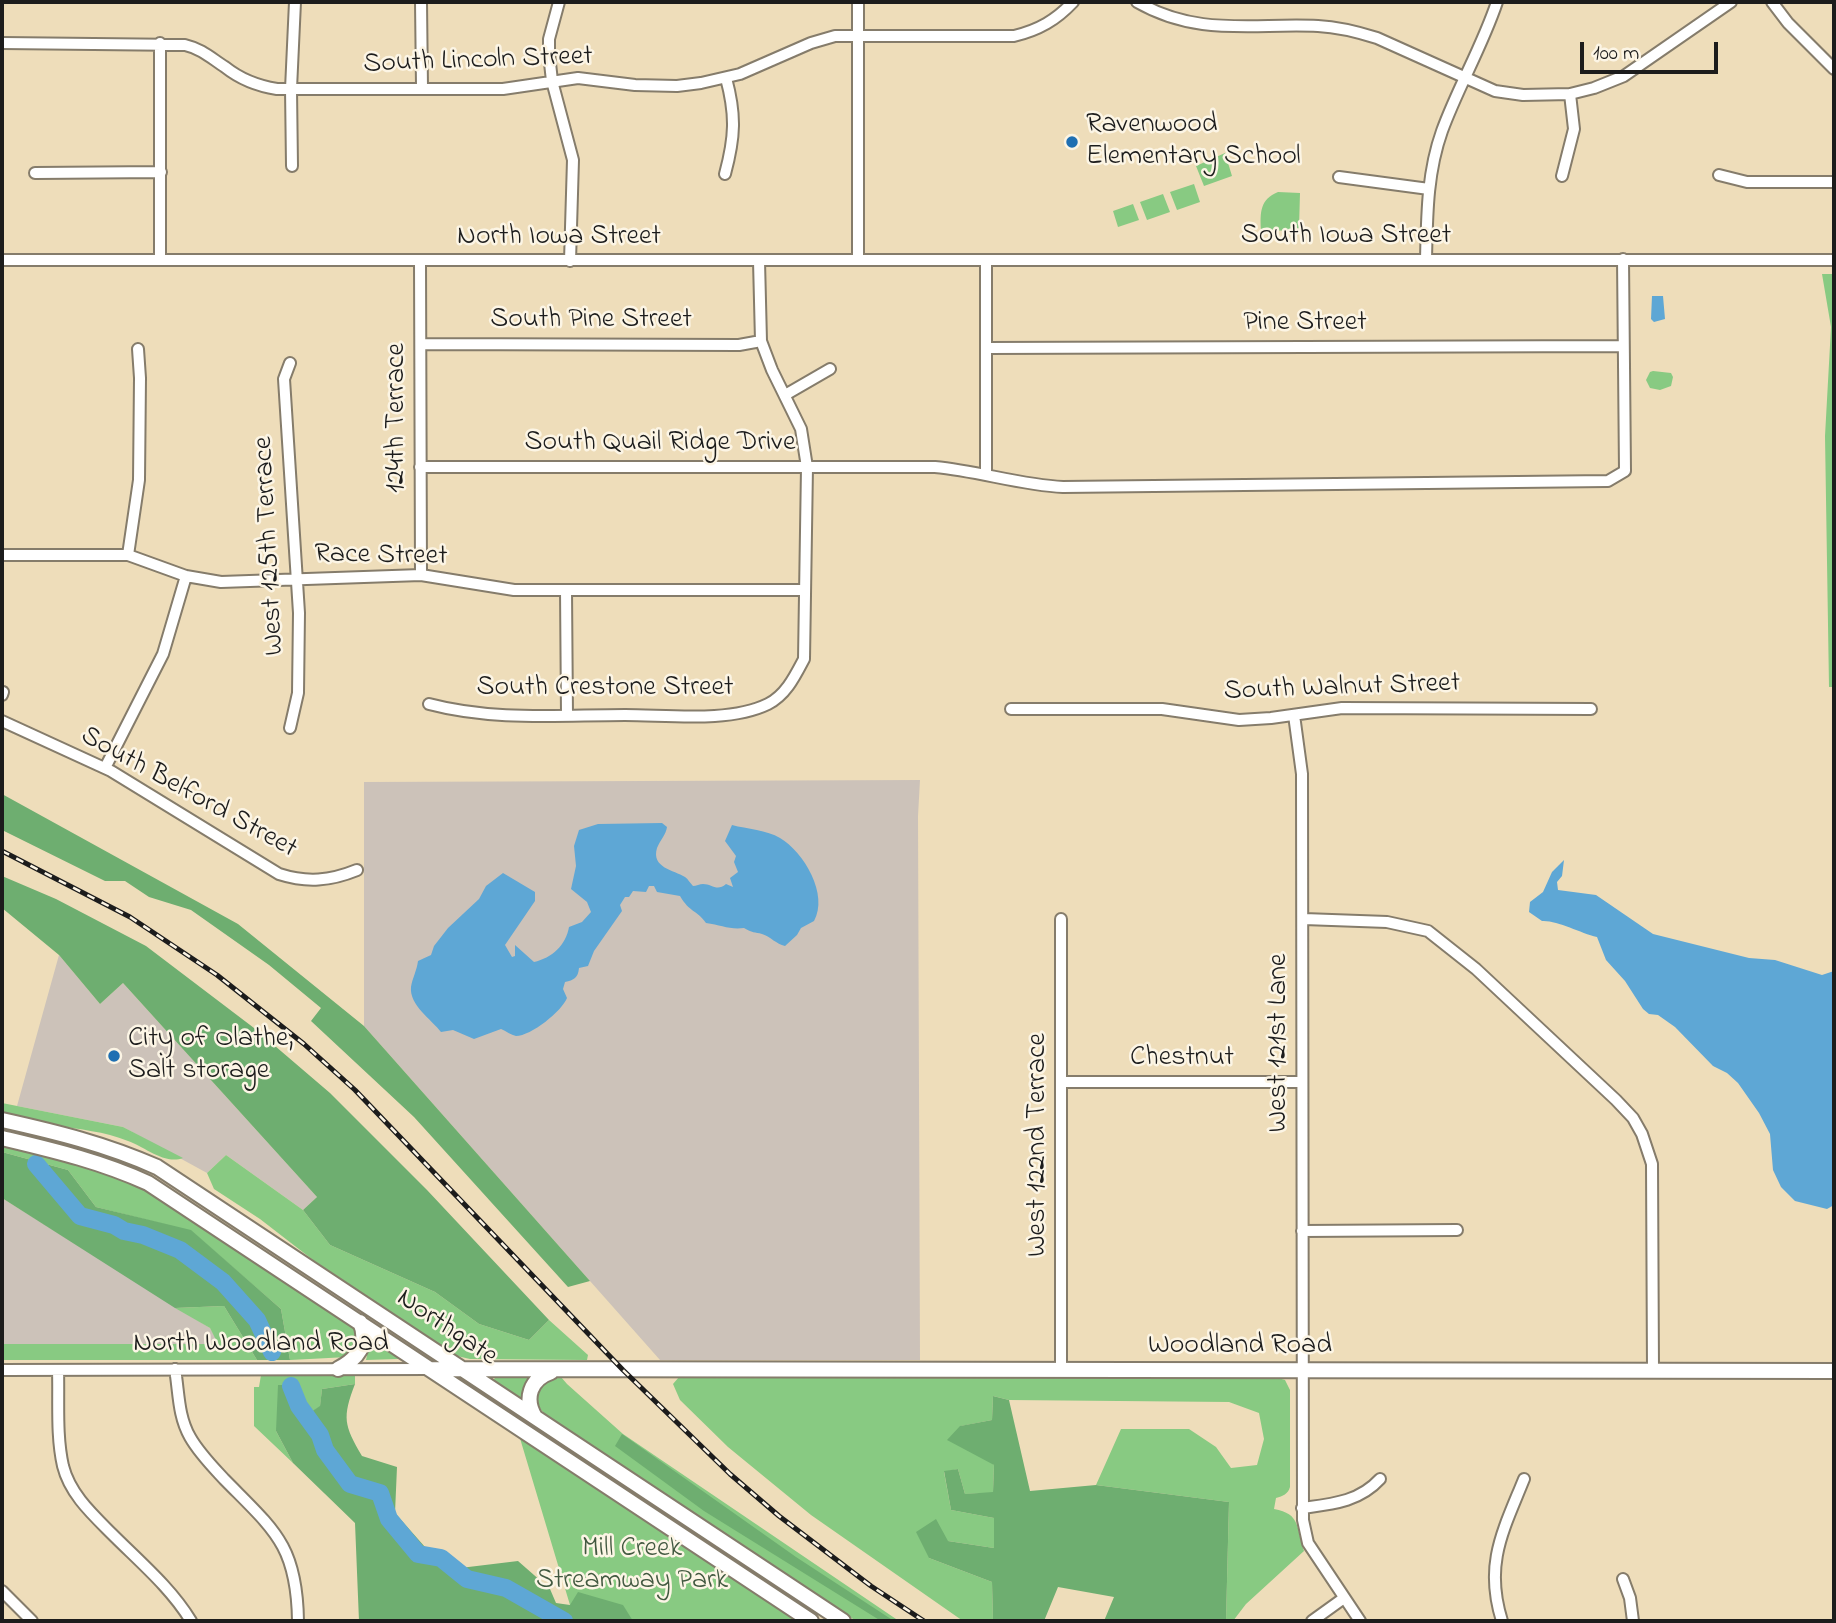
<!DOCTYPE html>
<style>
body{margin:0}
#map{position:relative;width:1836px;height:1623px;overflow:hidden;background:#eeddba;font-family:"Indie Flower",sans-serif}
canvas{display:block}
.frame{position:absolute;inset:0;border:4px solid #1c1c1c;pointer-events:none}
.scale{position:absolute;left:1580px;top:42px;width:138px;height:32px;box-sizing:border-box;border:4px solid #1c1c1c;border-top:0;padding-left:9px;font-size:21px;line-height:24px;white-space:nowrap;color:#1c1c1c;-webkit-text-stroke:5px #fcf5e5;paint-order:stroke}
</style>
<div id="map">
<canvas width="1836" height="1623"></canvas>
<div class="frame"></div>
<div class="scale">100 m</div>
</div>
<script>
const ctx = document.querySelector('canvas').getContext('2d');
ctx.lineJoin = 'round';
function fill(path, color) { ctx.fillStyle = color; ctx.fill(path, 'evenodd'); }
function stroke(path, color, width, dash) { ctx.strokeStyle = color; ctx.lineWidth = width; ctx.lineCap = dash ? 'butt' : 'round'; ctx.setLineDash(dash || []); ctx.stroke(path); }
function label(font, color, halo, rows, align = 'center') {
  ctx.font = font + ' "Indie Flower",sans-serif'; ctx.lineWidth = 5; ctx.setLineDash([]); ctx.textBaseline = 'middle'; ctx.strokeStyle = halo; ctx.fillStyle = color; for (const [text, x, y, turn = 0] of rows) {
    ctx.save(); ctx.translate(x, y); ctx.rotate((+turn || 0) * Math.PI / 180); ctx.textAlign = isNaN(turn) ? turn : align; if (halo) ctx.strokeText(text, 0, 0); ctx.fillText(text, 0, 0); ctx.restore();
  }
}
fill(new Path2D(`
 M920 780 918 816 920 1360H660L364 1026V782Z
 M59 955 100 1004 123 983 317 1197 303 1210 226 1155 207 1173 123 1127 17 1106Z
 M2 1198 210 1328 219 1344H2Z`), '#ccc2b9');
fill(new Path2D(`
 M1225 153 1232 176 1204 186 1196 166Z
 M1194 184 1200 202 1177 210 1170 192Z
 M1278 192 1300 193 1299 228 1294 231 1261 230C1260 213 1260 199 1278 192Z
 M1163 194 1170 212 1147 220 1140 202Z
 M1133 204 1139 220 1118 227 1113 211Z
 M1822 274H1834V687H1829L1825 436 1831 327Z
 M1653 371 1671 373 1673 377 1671 386 1660 390 1650 388 1646 380 1650 372Z
 M2 1103 123 1127 183 1158C165 1165 145 1147 128 1141 104 1131 80 1130 55 1125 37 1121 19 1117 2 1113Z
 M2 1142 80 1161 141 1185 353 1325C360 1339 356 1345 348 1357L290 1360 281 1309 191 1231 96 1207 68 1170 2 1152Z
 M226 1155 303 1210 330 1245 435 1292 479 1324 529 1340 549 1320 588 1355 587 1360 470 1359 457 1356 313 1260 260 1219 214 1189 207 1173Z
 M224 1306 257 1360H2V1344H218L210 1328 175 1308Z
 M371 1337 401 1355 398 1359 366 1360Z
 M261 1375 355 1376V1384L322 1389 320 1407 308 1414 298 1410 276 1431 293 1463 254 1426V1387H259Z
 M528 1376 530 1379 521 1398 493 1380 496 1377Z
 M552 1377H561L567 1384 623 1434 899 1621H856L546 1415C537 1407 536 1401 538 1389Z
 M679 1377 1278 1378 1285 1380 1290 1390V1487C1288 1494 1283 1496 1276 1498L1274 1509C1301 1514 1296 1527 1304 1551L1246 1604 1233 1621H1226L1229 1502 1096 1485 1121 1429H1189L1216 1447 1231 1468 1257 1465 1264 1439 1259 1413 1229 1402 1009 1400 993 1396 992 1420 961 1426 994 1465 993 1493 965 1494 958 1469 944 1472 951 1510 994 1518V1548L948 1541 929 1558 992 1582 993 1621H963L811 1515 728 1447 680 1400 673 1384Z
 M519 1435 811 1621H595L570 1605Z`), '#88ca82');
fill(new Path2D(`
 M2 794 238 924 364 1026 590 1281 568 1287 414 1117 311 1021 321 1008 269 965 191 910 149 897 125 881H105L2 830Z
 M2 876 56 899 146 946 254 1028 330 1093 427 1190 549 1320 529 1340 479 1324 435 1292 330 1245 303 1210 317 1197 123 983 100 1004 59 955 2 908Z
 M2 1152 68 1170 96 1207 191 1230 281 1309 290 1360H257L224 1306 175 1308 2 1198Z
 M355 1384C342 1418 344 1425 362 1456L397 1467 395 1513 425 1547 452 1569 518 1561 550 1589 556 1603 570 1605 578 1592 623 1605 633 1621H359L355 1523 293 1463 276 1431 278 1385H297L298 1410 308 1414 320 1406 322 1389Z
 M993 1396 1009 1400 1030 1491 1096 1485 1229 1502 1226 1621H1104L1114 1597 1058 1587 1044 1621H993L992 1582 929 1558 916 1532 936 1519 948 1541 994 1548V1518L951 1510 944 1471 958 1469 965 1494 993 1492 994 1465 947 1440 960 1426 992 1420Z
 M622 1434 796 1557 894 1621H881L704 1511 615 1446Z`), '#6eae70');
fill(new Path2D(`
 M1652 296H1663L1665 319 1654 322 1651 319Z
 M662 823 667 827C666 835 660 840 657 848 651 868 674 870 685 877 688 879 690 883 693 886 696 886 700 884 703 884 712 884 717 892 726 884L733 887 730 878 738 872 734 862 736 856 725 841 732 825C747 829 767 830 780 838 804 852 829 895 814 921L801 928 797 935 785 946C776 944 771 937 762 934 755 932 752 933 744 928 730 930 721 925 706 923 696 909 690 913 680 896L657 892 654 886H649L646 892 633 891 629 897H625L620 905 622 911 594 951 588 966 579 968C578 978 574 980 565 982L563 989 567 998C562 1011 531 1036 516 1036 511 1035 506 1031 501 1029L474 1039 453 1030 441 1032C432 1020 409 1005 411 987 412 979 417 970 418 961L431 955 434 946 448 928 479 899 486 886 503 873 535 892V901L505 945 512 957 515 956V945L534 962C552 958 566 945 569 927L582 922 591 912 587 902 571 889 576 866 574 846 579 830 598 824Z
 M1564 860 1562 876 1557 882 1558 890 1596 895 1653 934 1749 958 1775 960 1822 975 1834 971V1205L1827 1209 1795 1201 1781 1187 1773 1170 1770 1134 1759 1113 1738 1083 1727 1073 1713 1066 1675 1027 1658 1015 1649 1014 1643 1009 1625 981 1606 960 1597 937C1580 933 1557 920 1542 921L1529 912 1530 902 1543 892 1552 872Z`), '#5ea7d5');
stroke(new Path2D(`
 M36 1164 80 1216 114 1225 124 1231 143 1235 180 1250 223 1282 257 1320 272 1352
 M291 1386 299 1406 320 1435 325 1450 350 1484 380 1493 389 1519 418 1554 441 1558 467 1579 506 1588 564 1621`), '#5ea7d5', 18);
const minor = new Path2D(`
 M421 2 422 87
 M559 2 549 39V54L552 81 573 160 570 261
 M858 2V260
 M1137 2C1198 37 1252 23 1318 26 1338 27 1358 32 1377 38L1495 91 1523 95 1570 94 1594 88 1624 76 1731 2
 M1772 2 1788 23 1834 69
 M2 43 185 45C202 49 211 58 225 67 240 79 258 86 277 89H503L578 78 635 85 677 86 701 83 740 74 811 43 835 36H1014C1039 30 1056 20 1073 2
 M292 166 291 89 295 2
 M35 173 161 172
 M725 174C735 137 736 115 726 78
 M1719 175 1747 182H1834
 M1562 176 1574 129 1570 94
 M1339 177 1429 189
 M2 260H1834
 M160 260V43
 M1426 260C1427 216 1427 173 1442 131 1458 87 1482 47 1497 2
 M420 261 421 575
 M421 344 739 345 761 341
 M987 348 1622 346
 M290 363 284 379 299 613 298 693 290 728
 M785 395 830 369
 M420 467H935C979 471 1020 485 1063 487L1608 481 1625 471 1623 259
 M986 473V260
 M2 555H128L186 576 221 582 421 575 514 590H805
 M128 555 139 480 140 378 138 349
 M566 590 567 716
 M2 695 3 692
 M429 704C493 721 559 715 625 715 668 715 729 723 768 704 786 695 795 676 804 659L807 467 801 429 772 370 761 341 759 261
 M1011 709H1162L1239 720 1271 718 1342 708 1591 709
 M1294 715 1302 774 1303 1520 1308 1543 1360 1621
 M2 721 111 771 279 874C307 883 330 881 357 870
 M105 768 163 654 186 576
 M1061 919V1371
 M1304 919 1387 922 1428 931 1476 969 1616 1100 1633 1118 1642 1134 1652 1164 1653 1371
 M1061 1082H1302
 M1302 1231 1457 1230
 M175 1369C179 1393 178 1416 190 1437 199 1453 212 1466 224 1479 274 1530 297 1545 298 1621
 M2 1370 429 1369
 M58 1370C59 1401 56 1435 63 1466 70 1494 92 1514 112 1534 140 1562 171 1588 191 1621
 M1302 1508C1332 1504 1359 1502 1380 1479
 M1623 1579 1630 1598 1633 1621
 M2 1591 32 1621
 M1312 1621 1344 1598
 M1502 1621C1484 1564 1503 1531 1524 1479`);
const major = new Path2D(`
 M2 1120C56 1132 105 1144 157 1167L843 1621
 M2 1138C52 1150 100 1161 148 1183L811 1621
 M338 1369C357 1359 370 1344 360 1322
 M431 1369 1834 1371
 M535 1417C524 1399 530 1379 551 1372`);
stroke(minor, '#857c6b', 14);
stroke(major, '#857c6b', 18);
stroke(minor, '#fff', 10);
stroke(major, '#fff', 14);
const rail = new Path2D(`
 M2 851 130 917 217 975 304 1044 355 1090 623 1370 730 1474 779 1516 871 1586 924 1621`);
stroke(rail, '#1c1c1c', 5);
stroke(rail, '#fcf5e5', 2.5, [8]);
for (const [x, y, r, color] of [
 [1072,142,7,"#1f6fb2"],
 [114,1056,7,"#1f6fb2"]
]) { const dot = new Path2D(); dot.arc(x, y, r, 0, 2 * Math.PI); ctx.fillStyle = color; ctx.fill(dot); stroke(dot, '#fcf5e5', 2.5); }
label('28px', '#1c1c1c', '#fcf5e5', [
 ["South Lincoln Street",478,62,-2],
 ["South Iowa Street",1346,237],
 ["North Iowa Street",559,238],
 ["South Pine Street",591,321],
 ["Pine Street",1305,324],
 ["124th Terrace",398,418,-90],
 ["South Quail Ridge Drive",660,444],
 ["West 125th Terrace",271,546,-93],
 ["Race Street",381,557,1],
 ["South Crestone Street",605,689],
 ["South Walnut Street",1342,689,-2],
 ["South Belford Street",188,794,29],
 ["West 121st Lane",1280,1043,-90],
 ["Chestnut",1182,1059],
 ["West 122nd Terrace",1039,1145,-90],
 ["Northgate",446,1329,34],
 ["North Woodland Road",261,1345],
 ["Woodland Road",1240,1347]
]);
label('28px', '#1c1c1c', '#fcf5e5', [
 ["Ravenwood",1086,126],
 ["Elementary School",1086,158],
 ["City of Olathe,",128,1040],
 ["Salt storage",128,1072]
], 'left');
label('28px', '#425940', '#fcf5e5', [
 ["Mill Creek",632,1550],
 ["Streamway Park",632,1582]
]);
</script>
